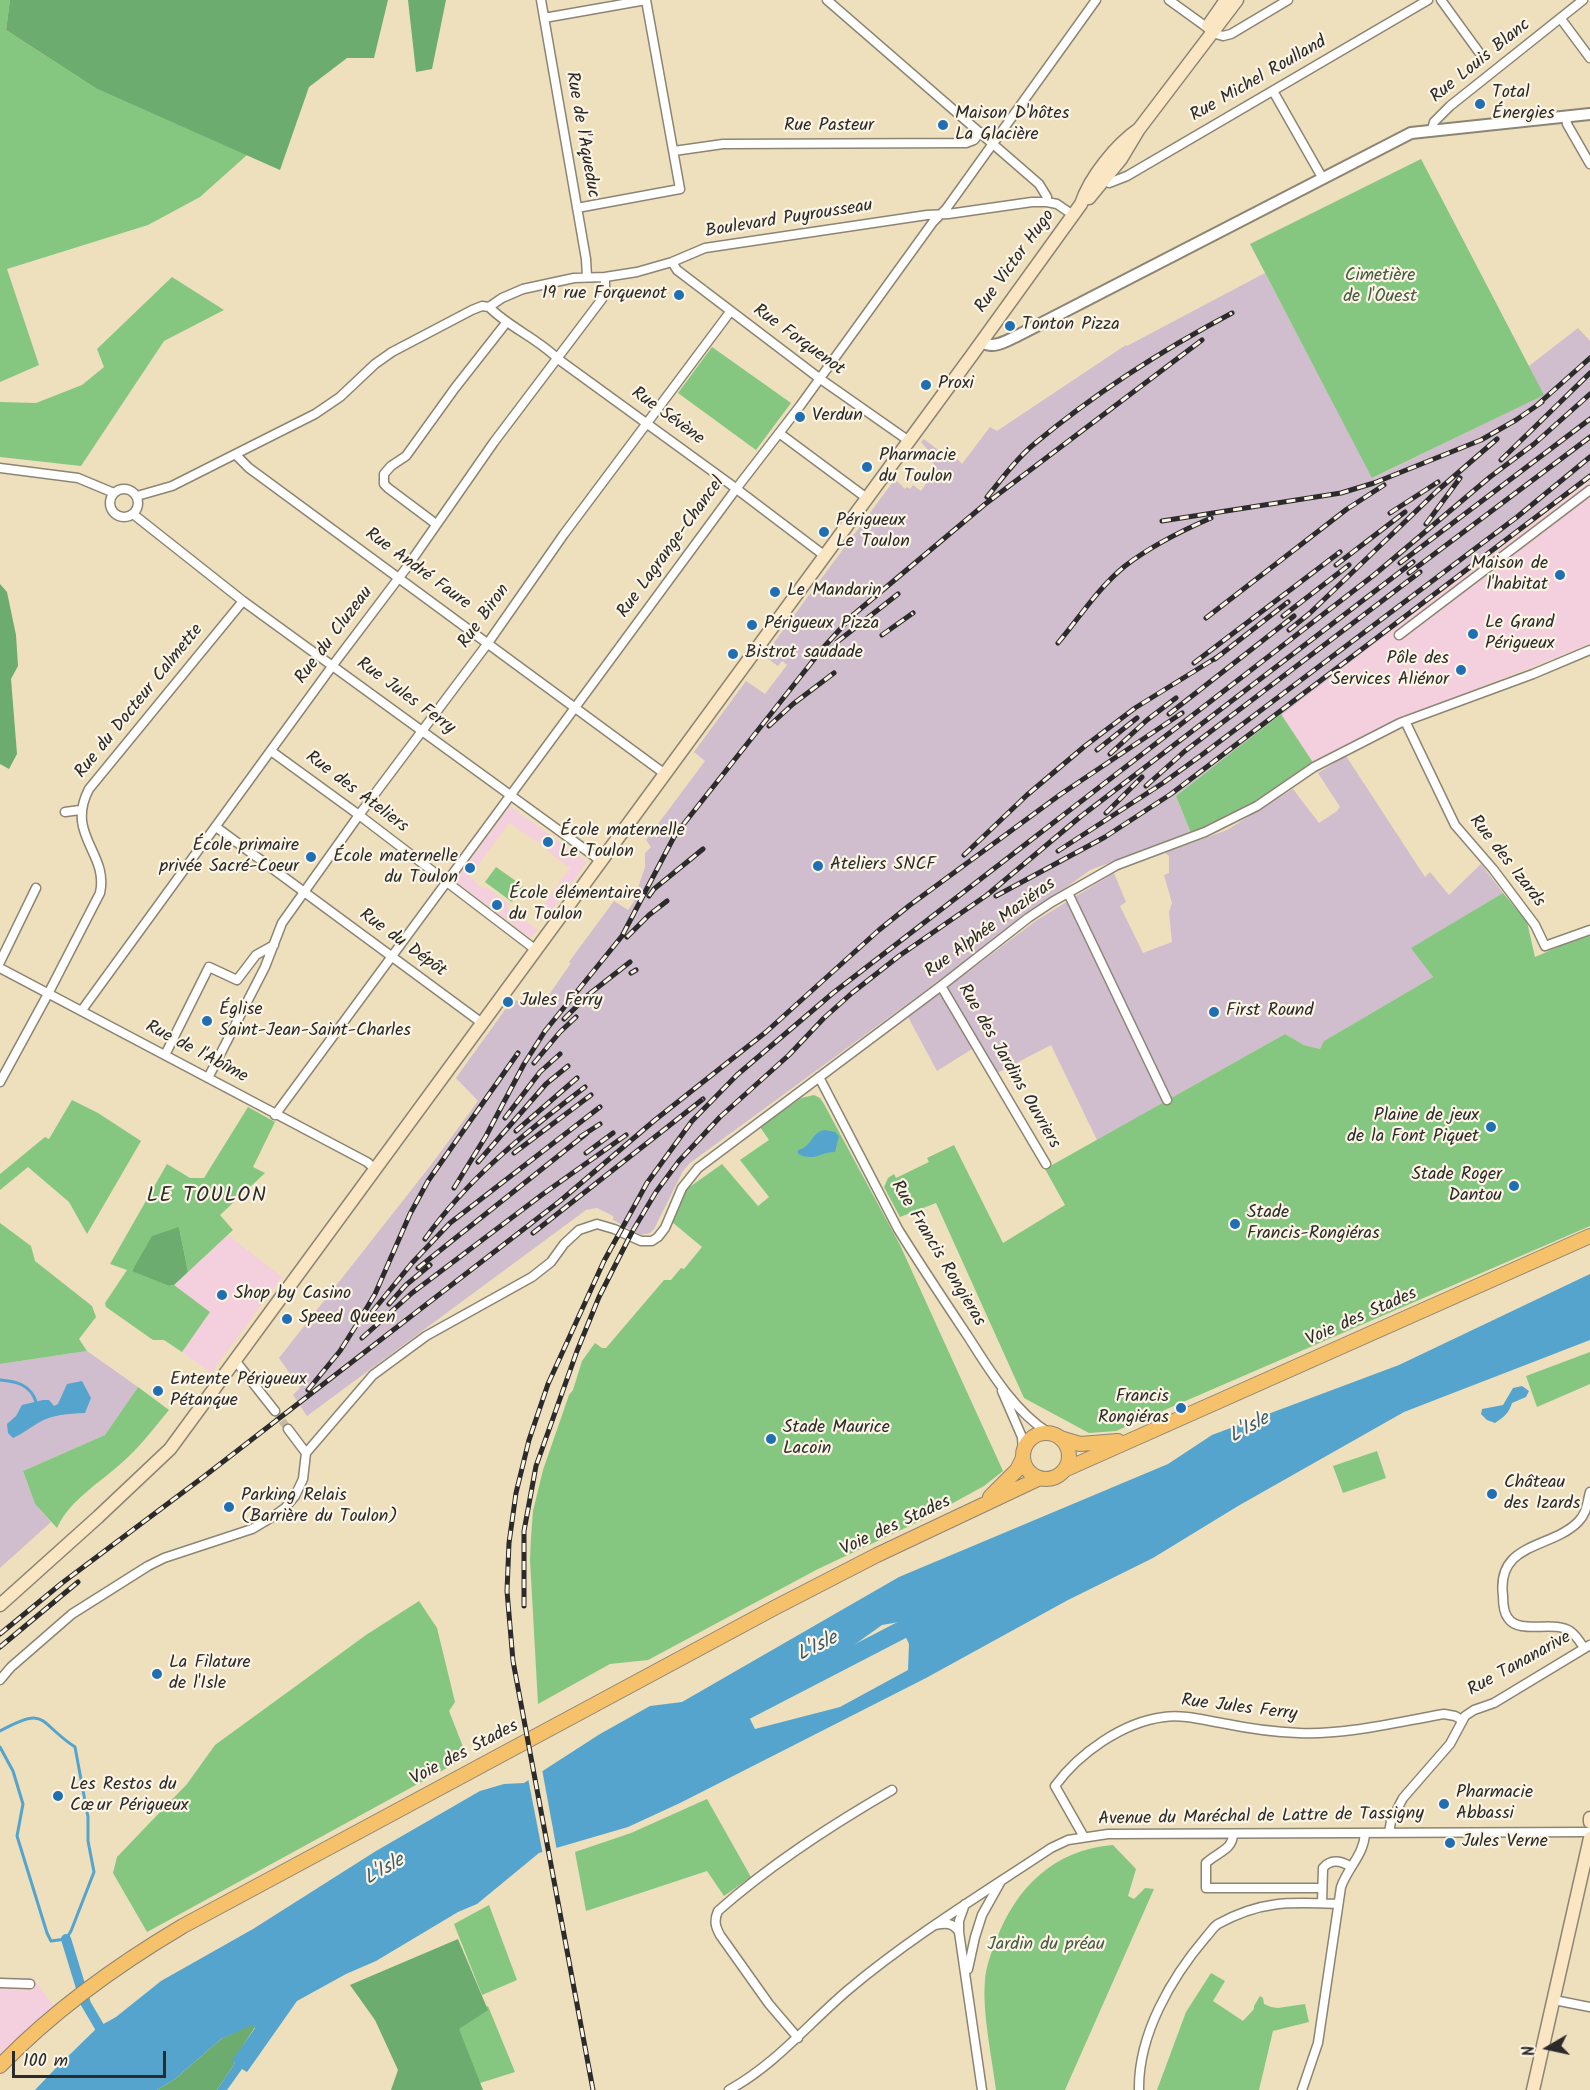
<!DOCTYPE html>
<meta charset="utf-8">
<style>
body{margin:0}
#map{position:relative;width:1590px;height:2090px;overflow:hidden;background:#eedfbd;font-family:Kalam,sans-serif}
canvas{display:block}
.north{position:absolute;left:1518px;top:2018px;width:60px;height:60px;-webkit-text-stroke:4px #fcf5e5;paint-order:stroke;rotate:261deg;font-size:16px;font-weight:700;line-height:24px;text-align:center;color:#2b2b2b}
.north::after{content:'';display:block;margin:auto;width:21px;height:27px;background:#2b2b2b;clip-path:polygon(50% 0,100% 100%,50% 72%,0 100%)}
.scale{position:absolute;left:12px;top:2051px;width:154px;height:27px;box-sizing:border-box;border:3px solid #2b2b2b;border-top:0;padding-left:8px;font-size:18px;line-height:21px;white-space:nowrap;color:#2b2b2b;-webkit-text-stroke:4px #fcf5e5;paint-order:stroke}
</style>
<div id="map">
<canvas width="1590" height="2090"></canvas>
<div class="north">N</div>
<div class="scale">100 m</div>
</div>
<script>
const ctx = document.querySelector('canvas').getContext('2d');
ctx.lineJoin = 'round';
function fill(path, color) { ctx.fillStyle = color; ctx.fill(path, 'evenodd'); }
function stroke(path, color, width, dash) { ctx.strokeStyle = color; ctx.lineWidth = width; ctx.lineCap = dash ? 'butt' : 'round'; ctx.setLineDash(dash || []); ctx.stroke(path); }
function label(font, color, halo, rows, align = 'center') {
  ctx.font = font + ' Kalam,sans-serif'; ctx.lineWidth = 4.5; ctx.setLineDash([]); ctx.textBaseline = 'middle'; ctx.strokeStyle = halo; ctx.fillStyle = color; for (const [text, x, y, turn = 0] of rows) {
    ctx.save(); ctx.translate(x, y); ctx.rotate((+turn || 0) * Math.PI / 180); ctx.textAlign = isNaN(turn) ? turn : align; if (halo) ctx.strokeText(text, 0, 0); ctx.fillText(text, 0, 0); ctx.restore();
  }
}
fill(new Path2D(`
 M1590 480V644L1403 718 1314 764 1281 714Z
 M510 806 587 862 549 914 541 908 570 868 547 851 548 849 509 823 469 877 484 889 486 887 509 904 507 907 538 930 531 938 455 881Z
 M228 1235 282 1277 211 1373 182 1352 210 1312 174 1285Z
 M0 1977H32L55 2008 0 2063Z`), '#f4cfdd');
fill(new Path2D(`
 M1265 273 1373 478 1543 395 1529 366 1578 328 1590 341V478L1176 796 1191 833 1090 870 690 1163 683 1171 654 1229 650 1233 641 1235 613 1220V1216L597 1208 586 1210 307 1416 293 1395 300 1388 279 1358 431 1165 478 1101 456 1078 512 1000 542 1005 571 963 569 962 614 901 628 910 633 903 645 867V853L651 847 646 840 705 761 694 752 746 681 765 694 787 665 782 661 778 666 764 656 895 479 905 489 907 487 910 489 913 485 921 491 937 468 932 462 929 451 921 442 924 439 942 453 947 448 962 464 990 427 997 431 1126 345 1127 346Z
 M1346 756 1425 877 1430 872 1449 895 1481 864 1503 893 1412 948 1433 977 1324 1041 1320 1049 1304 1045 1285 1034 1097 1140 1051 1045 997 1073 980 1044 937 1071 908 1017 1037 920 1114 873 1126 902 1120 906 1143 953 1172 942 1169 912 1172 903 1164 875 1169 873V856L1165 853 1227 830 1293 789 1319 823 1337 811 1340 807 1318 773Z
 M87 1351 138 1387 105 1435 23 1471 35 1504 51 1522 0 1568V1364Z`), '#d0bdcd');
fill(new Path2D(`
 M0 0H10L6 30 97 89 247 155 200 197 148 225 7 269 39 365 0 382Z
 M1421 159 1544 395 1372 478 1250 244Z
 M172 277 224 310 164 341 81 466 0 457V402L36 403 82 385 104 367 97 349Z
 M712 347 791 403 756 450 678 393Z
 M1281 714 1314 764 1255 803 1191 833 1176 796Z
 M496 867 523 886 512 902 485 882Z
 M1503 893 1527 922 1535 957 1590 933V1226L1116 1431 1089 1433 1024 1398 936 1203 900 1217 884 1187 888 1178 894 1174 896 1178 929 1162 927 1158 954 1145 1003 1243 1065 1205 1045 1169 1285 1034 1304 1045 1320 1049 1324 1041 1433 977 1411 948Z
 M814 1095 820 1098 824 1104 900 1245 1003 1471 984 1486 922 1520 818 1569 648 1660 610 1664 538 1704 530 1560 531 1537 533 1511 543 1470 569 1395 573 1390 582 1361 595 1343 602 1348H606L664 1280H671L681 1268 684 1269 702 1247 672 1222 688 1186H691L722 1164 758 1206 769 1197 740 1160 769 1140 760 1127 801 1098Z
 M72 1100 98 1113 141 1141 87 1234 69 1202 28 1167 0 1190V1174L45 1137 49 1139Z
 M248 1107 275 1122 253 1167 265 1173 220 1215 233 1230 188 1272 179 1227 132 1270 169 1286 174 1285 210 1312 182 1352 164 1340H153L106 1307 105 1303 127 1270 110 1264 167 1164 190 1178H204Z
 M0 1223 31 1246 35 1261 92 1306 96 1317 79 1339 87 1351 0 1364Z
 M1590 1352V1384L1537 1407 1526 1376Z
 M138 1387 169 1410C155 1427 142 1444 126 1459 103 1481 70 1499 57 1528L35 1504 23 1471 105 1435Z
 M1377 1451 1386 1478 1343 1493 1333 1466Z
 M419 1601 437 1628 455 1702 449 1711 467 1757 147 1932 113 1873 117 1857 187 1784 215 1745 366 1635Z
 M707 1799 751 1877 724 1896 707 1871 586 1911 575 1852 631 1833Z
 M1113 1845 1136 1869 1128 1896 1134 1899 1145 1888 1154 1889 1065 2090H996C992 2058 982 2012 985 1980 986 1967 991 1953 996 1941 1016 1887 1054 1850 1113 1845Z
 M489 1905 517 1980 482 1995 454 1924Z
 M1211 1973 1225 1981 1213 2001 1243 2021 1254 2009V2006L1260 1996 1263 1998 1264 2004 1271 2007 1278 2008 1305 2004 1309 2022 1273 2031 1259 2090H1157L1186 2012Z
 M488 2006 515 2072 480 2083 450 2020Z`), '#85c780');
fill(new Path2D(`
 M10 0H388L374 58H347L309 87 280 170 97 89 6 30Z
 M408 0H446L432 69 416 72Z
 M0 584 7 592 16 635 18 666 11 679 17 754 9 769 0 764Z
 M179 1227 188 1272 174 1285 169 1286 132 1271 152 1236Z
 M458 1939 488 2010 459 2029 483 2090H391L398 2070 375 2020 350 1985Z
 M252 2024 255 2027 233 2061 235 2063 217 2090H157L175 2079 221 2039Z`), '#6cac6e');
fill(new Path2D(`
 M824 1130 835 1132 839 1136 835 1152C819 1152 817 1162 798 1154V1150C813 1146 810 1134 824 1130Z
 M1590 1274V1340L1404 1412 1238 1506 1153 1558 1068 1600 926 1678 680 1803 628 1827 539 1853 477 1904 458 1912 376 1961 346 1974 297 2001 247 2072 242 2069 227 2090H217L235 2063 232 2061 255 2028 252 2025 221 2039 175 2079 157 2090H35L55 2069 98 2027 116 2017 161 1981 253 1929 376 1851 480 1791 504 1784 524 1783 600 1734 650 1706 682 1702 899 1577 1168 1464 1212 1435 1399 1365ZM899 1622 909 1644 908 1670 840 1707 755 1729 743 1705 840 1655 882 1625Z
 M82 1381 91 1398 85 1413C68 1414 53 1414 38 1423 29 1428 22 1434 13 1438L8 1433 7 1424 16 1416 22 1405 43 1400H49L54 1406 58 1404 67 1384Z
 M1522 1386 1529 1391 1526 1397 1512 1403C1509 1413 1504 1417 1495 1423L1487 1420 1481 1414 1482 1409 1503 1405 1513 1388Z`), '#54a4ce');
fill(new Path2D(`
 M542 1769 557 1851 543 1855 528 1778Z`), '#eedfbd');
stroke(new Path2D(`
 M0 1380C16 1381 31 1385 36 1402
 M0 1731C48 1705 37 1722 75 1747L88 1817V1841L94 1872 71 1931 66 1939 51 1941 47 1933 17 1836 23 1804 13 1771 0 1747`), '#54a4ce', 3);
stroke(new Path2D(`
 M66 1939 86 2004 106 2038`), '#54a4ce', 10);
stroke(new Path2D(`
 M724 1722 923 1619`), '#54a4ce', 18);
stroke(new Path2D(`
 M275 1411 288 1429`), '#c7bba0', 8, [8, 4]);
const minor = new Path2D(`
 M541 0 586 259 587 277
 M827 0 1039 184 1047 197V202
 M1169 0 1216 34 1223 36 1231 34 1288 0
 M1441 0 1481 55
 M544 18 646 0 680 189 577 208
 M1561 19 1590 58
 M1273 91 1323 179
 M1566 116 1567 124 1590 164
 M1432 129 1434 122 1450 106 1583 0
 M674 151 723 144 966 143 974 140 980 132
 M1102 176 1109 183 1127 176 1428 0
 M672 262 677 270 819 378 909 441
 M489 307C510 328 537 338 558 359L730 484 825 556
 M779 433 868 499
 M236 455 249 468 665 774
 M0 468 78 478 114 493
 M110 503a14 14 0 1 1 28 0a14 14 0 1 1-28 0Z
 M137 496 172 486 315 414 340 397 375 364 392 352 472 310 482 306 489 307 502 298 523 289 574 278 605 277 637 272 672 262 705 248 927 215 948 214 1032 202H1047L1057 204 1073 215
 M133 514 243 601 601 861
 M436 524 388 488 384 484V474L391 466 406 456 455 388 506 323
 M1399 635 1590 490
 M1405 721 1455 825 1493 869 1535 925 1545 946 1590 930
 M271 751 359 815 536 950
 M65 812 80 810
 M216 827 482 1023
 M1068 893 1167 1100
 M0 962 36 888
 M0 968 367 1162 375 1169
 M941 986 1046 1164
 M82 1010 333 665 407 567 494 442 602 299 605 287V277
 M165 1055 209 967 237 980 256 955 274 945
 M819 1077 898 1229C921 1266 945 1302 969 1338 990 1371 1015 1412 1049 1433
 M208 1078 265 967 282 923 359 815 488 643 564 534 730 312
 M0 1082 48 994 100 893C109 853 65 835 89 789L243 601
 M275 1115 736 489 800 406 933 222 946 209 1096 0
 M234 1359 275 1411
 M1002 1391 1022 1437 1023 1452
 M288 1429 306 1453
 M1584 1648C1580 1642 1576 1635 1570 1631 1554 1620 1519 1635 1508 1618 1504 1613 1503 1603 1503 1596 1496 1542 1551 1549 1578 1522 1587 1513 1587 1503 1590 1492
 M0 1680 11 1667 72 1614 148 1566 164 1558 252 1529 274 1516 285 1508 295 1496 303 1479 306 1453 373 1375 426 1336 532 1277 551 1262 564 1244 579 1230 597 1224 614 1229 641 1241H652L658 1237 665 1228 682 1188 698 1168 941 986 1028 918 1052 902 1117 865 1205 832 1257 806 1314 767 1400 723 1533 674 1590 650
 M1389 1833 1391 1821 1403 1798 1450 1744 1465 1716 1474 1710 1494 1703 1590 1645
 M1233 1834C1233 1850 1216 1853 1206 1863V1888H1322
 M1084 1837 1055 1786C1079 1753 1123 1722 1164 1717 1184 1714 1207 1721 1227 1724 1251 1729 1275 1732 1299 1733 1347 1735 1397 1722 1444 1714L1455 1716 1462 1720
 M1322 1903 1323 1868C1331 1858 1342 1861 1351 1867
 M965 1904 959 1921V1932L982 2090
 M935 1925C945 1923 953 1922 959 1932
 M968 1969 975 1937 982 1915 1001 1881
 M0 1983 30 1984
 M1554 2000 1590 2007
 M798 2038 769 2004 720 1935C715 1926 714 1920 718 1911 771 1864 830 1826 892 1790
 M729 2090C776 2064 808 2024 848 1990 911 1937 982 1894 1051 1848L1068 1840 1108 1834 1590 1832
 M1139 2090C1138 2035 1171 1978 1206 1937 1210 1933 1213 1927 1218 1924 1261 1900 1291 1902 1338 1904
 M1302 2090 1318 2043 1341 1887C1348 1867 1364 1855 1365 1833`);
const tertiary = new Path2D(`
 M982 342C993 349 1004 342 1015 337L1411 133 1590 114`);
const secondary = new Path2D(`
 M1208 26 1226 0
 M1089 198 1121 159 1139 129 1237 0
 M0 1605 98 1517 170 1449 972 355 1081 204C1090 177 1116 145 1139 129
 M1590 1818V1822
 M1533 2090 1590 1838`);
const primary = new Path2D(`
 M1023 1456a23 23 0 1 1 46 0a23 23 0 1 1-46 0Z
 M1060 1438 1080 1444 1118 1441
 M1064 1470 1590 1236
 M990 1497 1017 1470 1023 1458
 M0 2066C53 2011 117 1965 183 1926L776 1607 877 1555 1040 1478`);
stroke(minor, '#8c8574', 11);
stroke(tertiary, '#8c8574', 14);
stroke(secondary, '#8c8574', 15);
stroke(primary, '#8c8574', 16);
stroke(minor, '#fff', 8);
stroke(tertiary, '#fff', 10);
stroke(secondary, '#fbe6c4', 12);
stroke(primary, '#f5c16b', 14);
const rail = new Path2D(`
 M1536 406 1590 358
 M1501 460 1590 373
 M987 497C1002 479 1015 460 1033 445 1094 394 1162 350 1232 313
 M1390 513 1438 482
 M1162 521 1341 493 1374 483 1481 440 1516 420 1542 402
 M1426 524 1460 478
 M1400 563 1590 419
 M1336 565 1405 512
 M1409 573 1590 437
 M1283 616 1349 565
 M1206 618 1347 509 1384 485
 M1289 630 1310 613 1437 491 1497 439
 M882 635 913 613
 M837 642 898 594
 M1058 643C1079 618 1099 587 1125 566 1151 546 1181 531 1211 518
 M1215 659 1288 602
 M1194 663 1340 552
 M1169 714 1294 616
 M769 726 793 704 834 673
 M1097 750 1137 718
 M1110 754 1147 720 1176 698
 M1146 786 1185 751 1420 572
 M1106 813 1142 777
 M1058 851 1163 783 1203 754 1517 517 1590 457
 M964 855 1027 795 1085 746 1135 708 1222 654
 M649 896 654 889 703 849
 M996 896 1105 837 1171 794 1590 476
 M627 937 649 915 667 901
 M631 973 636 970
 M564 1019 588 995 630 962
 M534 1063 560 1032 576 1017
 M505 1118 540 1072 560 1054
 M516 1131 577 1078
 M580 1137 600 1124
 M514 1153 591 1095
 M586 1153 613 1133
 M478 1162 546 1084 568 1066
 M454 1188 486 1136 524 1064 545 1031 622 936 675 835 823 648 853 615 984 505 1202 340
 M533 1233 703 1099
 M425 1239C468 1178 526 1132 585 1087
 M418 1268 587 1133
 M389 1304 406 1285 430 1265
 M372 1312 412 1263 450 1223 600 1107
 M362 1338 412 1293 543 1194 626 1135
 M308 1390 340 1351 359 1321 375 1294 410 1214 428 1181 518 1053
 M524 1606V1531L536 1466 577 1351 599 1297 632 1232 656 1192 679 1161 720 1117 789 1055 824 1018 852 993 899 956 987 895 1080 817 1413 562
 M0 1634 62 1583 202 1478 560 1201 655 1120 766 1032 879 930 910 905 1061 794 1182 713
 M0 1647 78 1582
 M593 2090 513 1661 507 1591 509 1543 516 1493 529 1440 548 1384 604 1261 647 1183 692 1121 737 1075 833 993 1374 575 1490 477 1534 444 1590 394`);
stroke(rail, '#2b2b2b', 5);
stroke(rail, '#fcf5e5', 3, [9]);
for (const [x, y, r, color] of [
 [1480,104,6,"#1f6fb2"],
 [943,125,6,"#1f6fb2"],
 [679,295,6,"#1f6fb2"],
 [1010,326,6,"#1f6fb2"],
 [926,385,6,"#1f6fb2"],
 [800,417,6,"#1f6fb2"],
 [867,467,6,"#1f6fb2"],
 [824,532,6,"#1f6fb2"],
 [1560,575,6,"#1f6fb2"],
 [775,592,6,"#1f6fb2"],
 [752,625,6,"#1f6fb2"],
 [1473,634,6,"#1f6fb2"],
 [733,654,6,"#1f6fb2"],
 [1461,670,6,"#1f6fb2"],
 [548,842,6,"#1f6fb2"],
 [311,857,6,"#1f6fb2"],
 [818,866,6,"#1f6fb2"],
 [470,868,6,"#1f6fb2"],
 [497,905,6,"#1f6fb2"],
 [508,1002,6,"#1f6fb2"],
 [1214,1012,6,"#1f6fb2"],
 [207,1021,6,"#1f6fb2"],
 [1491,1127,6,"#1f6fb2"],
 [1514,1186,6,"#1f6fb2"],
 [1235,1224,6,"#1f6fb2"],
 [222,1295,6,"#1f6fb2"],
 [287,1319,6,"#1f6fb2"],
 [158,1391,6,"#1f6fb2"],
 [1181,1408,6,"#1f6fb2"],
 [771,1439,6,"#1f6fb2"],
 [1492,1494,6,"#1f6fb2"],
 [229,1507,6,"#1f6fb2"],
 [157,1674,6,"#1f6fb2"],
 [58,1796,6,"#1f6fb2"],
 [1444,1804,6,"#1f6fb2"],
 [1450,1843,6,"#1f6fb2"]
]) { const dot = new Path2D(); dot.arc(x, y, r, 0, 2 * Math.PI); ctx.fillStyle = color; ctx.fill(dot); stroke(dot, '#fcf5e5', 2); }
label('18px', '#2b2b2b', '#fcf5e5', [
 ["Rue Louis Blanc",1481,62,-39],
 ["Rue Michel Roulland",1259,80,-30],
 ["Rue Pasteur",829,127],
 ["Rue de l'Aqueduc",581,135,80],
 ["Boulevard Puyrousseau",789,220,-9],
 ["Rue Victor Hugo",1016,262,-54],
 ["Rue Forquenot",798,341,36],
 ["Rue Sévène",667,417,36],
 ["Rue Lagrange-Chancel",672,548,-54],
 ["Rue André Faure",417,570,36],
 ["Rue Biron",485,617,-54],
 ["Rue du Cluzeau",335,636,-53],
 ["Rue Jules Ferry",405,697,36],
 ["Rue du Docteur Calmette",140,702,-51],
 ["Rue des Ateliers",356,793,37],
 ["Rue des Izards",1506,862,52],
 ["Rue Alphée Maziéras",991,929,-36],
 ["Rue du Dépôt",402,944,36],
 ["Rue de l'Abîme",196,1053,28],
 ["Rue des Jardins Ouvriers",1008,1067,60],
 ["Rue Francis Rongieras",937,1254,59],
 ["Voie des Stades",1362,1318,-24],
 ["Voie des Stades",896,1527,-25],
 ["Rue Tananarive",1520,1665,-29],
 ["Rue Jules Ferry",1239,1709,7],
 ["Voie des Stades",465,1754,-28],
 ["Avenue du Maréchal de Lattre de Tassigny",1261,1818,-1]
]);
label('18px', '#2b2b2b', '#fcf5e5', [
 ["Total",1492,94],
 ["Énergies",1492,115],
 ["Maison D'hôtes",955,115],
 ["La Glacière",955,136],
 ["19 rue Forquenot",667,295,"right"],
 ["Tonton Pizza",1022,326],
 ["Proxi",938,385],
 ["Verdun",812,417],
 ["Pharmacie",879,457],
 ["du Toulon",879,478],
 ["Périgueux",836,522],
 ["Le Toulon",836,543],
 ["Maison de",1548,565,"right"],
 ["l'habitat",1548,586,"right"],
 ["Le Mandarin",787,592],
 ["Le Grand",1485,624],
 ["Périgueux",1485,645],
 ["Périgueux Pizza",764,625],
 ["Bistrot saudade",745,654],
 ["Pôle des",1449,660,"right"],
 ["Services Aliénor",1449,681,"right"],
 ["École maternelle",560,832],
 ["Le Toulon",560,853],
 ["École primaire",299,847,"right"],
 ["privée Sacré-Coeur",299,868,"right"],
 ["École maternelle",458,858,"right"],
 ["du Toulon",458,879,"right"],
 ["Ateliers SNCF",830,866],
 ["École élémentaire",509,895],
 ["du Toulon",509,916],
 ["Jules Ferry",520,1002],
 ["Église",219,1011],
 ["Saint-Jean-Saint-Charles",219,1032],
 ["First Round",1226,1012],
 ["Plaine de jeux",1479,1117,"right"],
 ["de la Font Piquet",1479,1138,"right"],
 ["Stade Roger",1502,1176,"right"],
 ["Dantou",1502,1197,"right"],
 ["Stade",1247,1214],
 ["Francis-Rongiéras",1247,1235],
 ["Shop by Casino",234,1295],
 ["Speed Queen",299,1319],
 ["Entente Périgueux",170,1381],
 ["Pétanque",170,1402],
 ["Francis",1169,1398,"right"],
 ["Rongiéras",1169,1419,"right"],
 ["Stade Maurice",783,1429],
 ["Lacoin",783,1450],
 ["Château",1504,1484],
 ["des Izards",1504,1505],
 ["Parking Relais",241,1497],
 ["(Barrière du Toulon)",241,1518],
 ["La Filature",169,1664],
 ["de l'Isle",169,1685],
 ["Les Restos du",70,1786],
 ["Cœur Périgueux",70,1807],
 ["Pharmacie",1456,1794],
 ["Abbassi",1456,1815],
 ["Jules Verne",1462,1843]
], 'left');
label('18px', '#465a44', '#fcf5e5', [
 ["Cimetière",1380,277],
 ["de l'Ouest",1380,298],
 ["Jardin du préau",1046,1946]
]);
label('italic 20px', '#3b5b6c', '#fcf5e5', [
 ["L'Isle",1250,1429,-29],
 ["L'Isle",818,1648,-27],
 ["L'Isle",385,1871,-30]
]);
ctx.letterSpacing = '1.5px';
label('21px', '#2b2b2b', '#fcf5e5', [
 ["LE TOULON",207,1197]
]);
ctx.letterSpacing = '0px';
</script>
